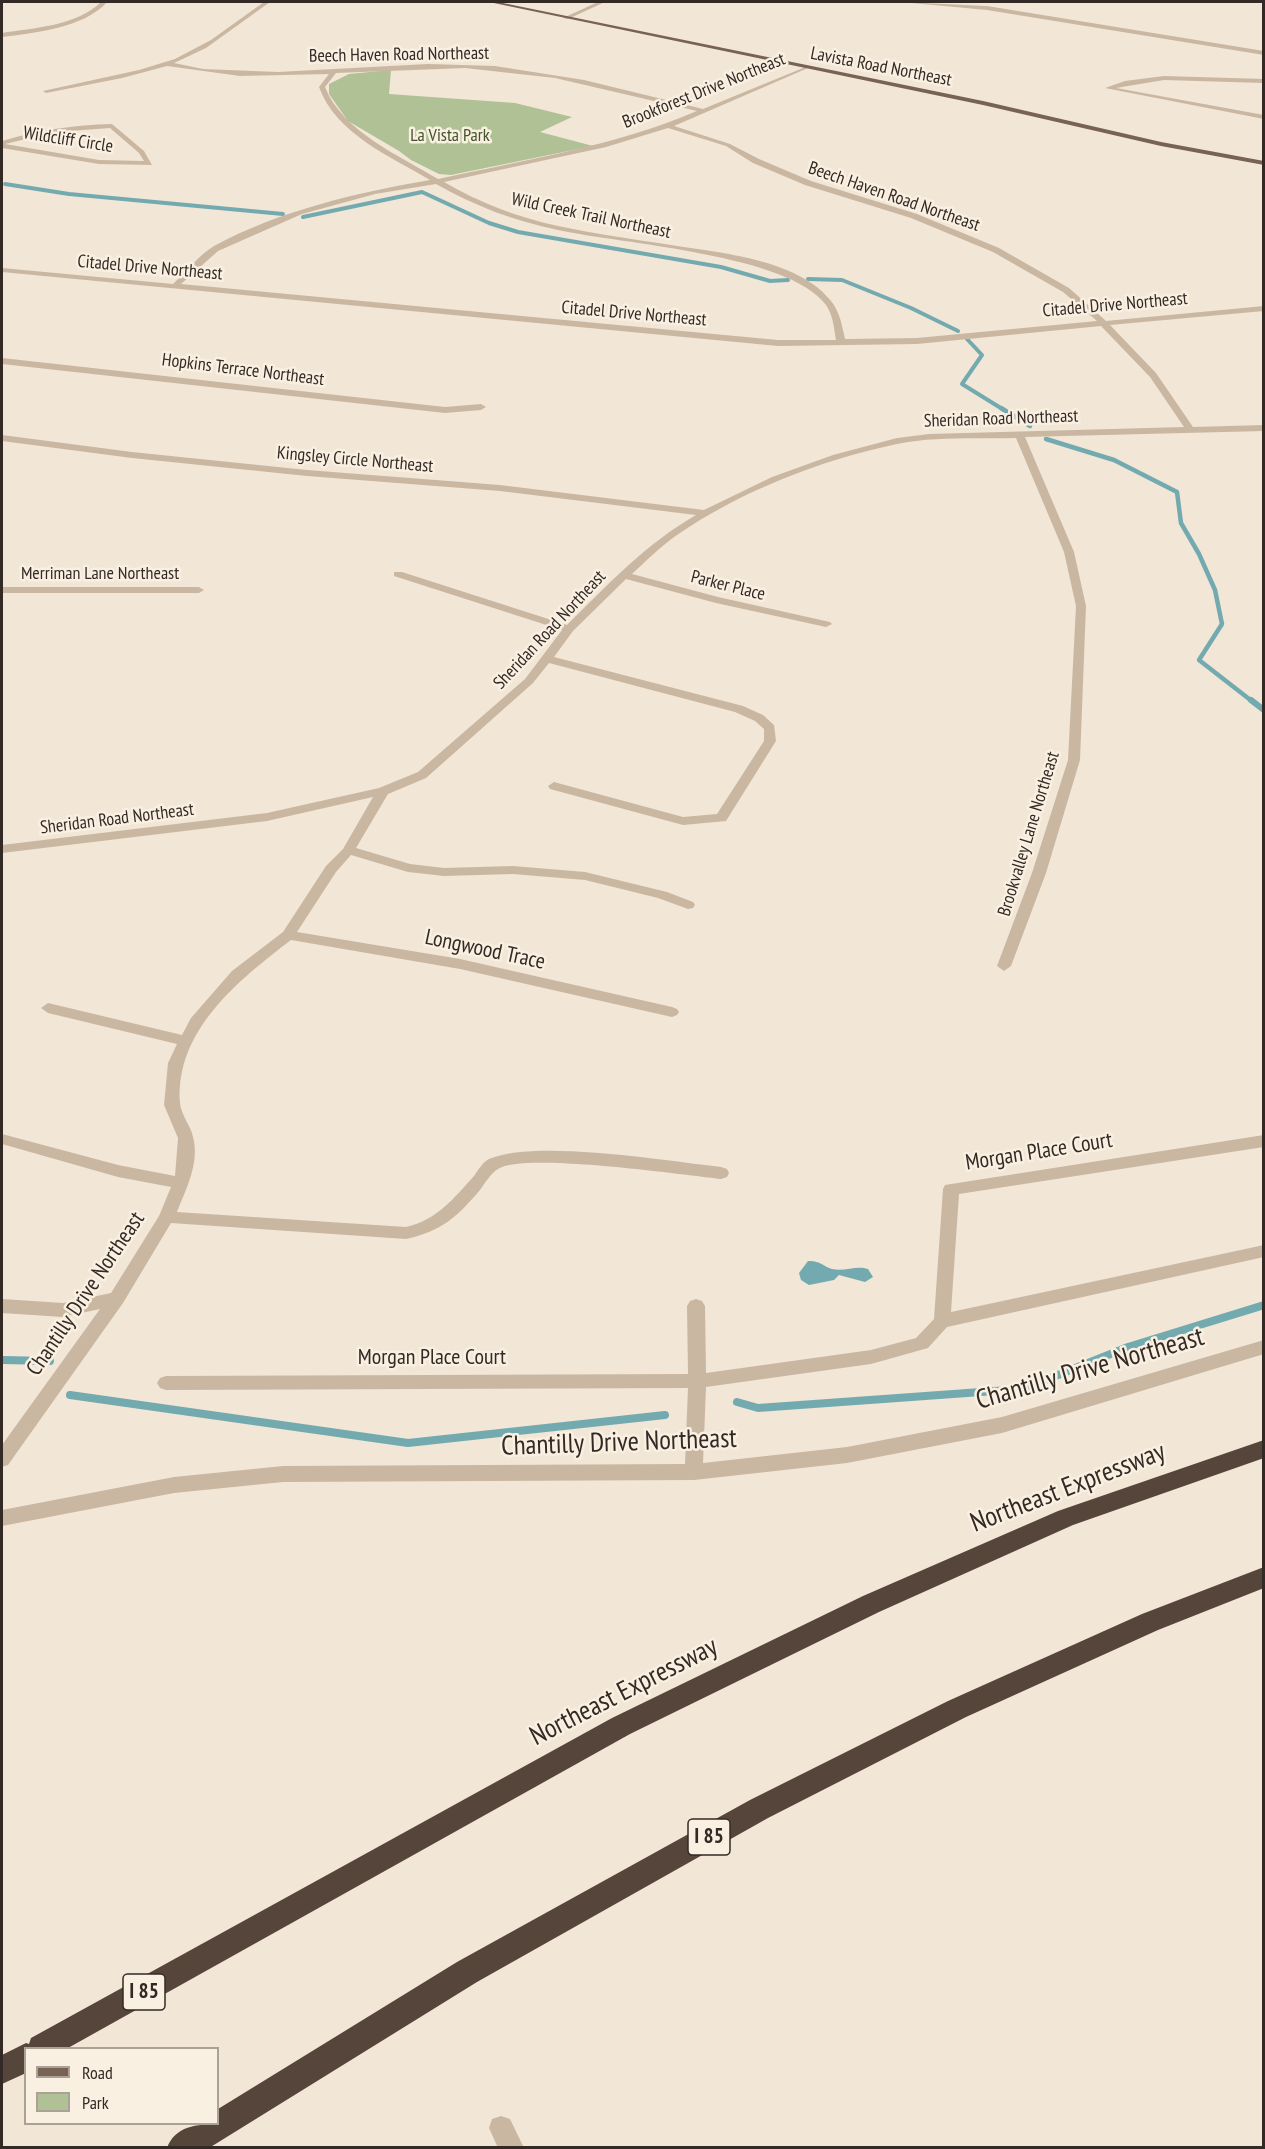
<!DOCTYPE html>
<style>
body{margin:0}
#map{position:relative;width:1265px;height:2149px;overflow:hidden;background:#f2e6d6;font-family:"PT Sans Narrow",sans-serif}
canvas{display:block}
.frame{position:absolute;inset:0;border:3px solid #342a25;pointer-events:none}
.legend{position:absolute;left:24px;top:2047px;width:195px;height:78px;box-sizing:border-box;background:#faf0e2;border:2px solid #aba196;margin:0;padding:8px 10px;list-style:none;font-size:18px;color:#342a25}
.legend li{display:flex;align-items:center;gap:12px;height:30px}
.legend b{width:30px;border:2px solid #aba196}
</style>
<div id="map">
<canvas width="1265" height="2149"></canvas>
<div class="frame"></div>
<ul class="legend">
<li><b style="height:8px;background:#776254"></b>Road</li>
<li><b style="height:16px;background:#b0c195"></b>Park</li>
</ul>
</div>
<script>
const ctx = document.querySelector('canvas').getContext('2d');
ctx.lineJoin = 'round';
function fill(path, color) { ctx.fillStyle = color; ctx.fill(path, 'evenodd'); }
function stroke(path, color, width, dash) { ctx.strokeStyle = color; ctx.lineWidth = width; ctx.lineCap = dash ? 'butt' : 'round'; ctx.setLineDash(dash || []); ctx.stroke(path); }
function label(font, color, halo, rows, align = 'center') {
  ctx.font = font + ' "PT Sans Narrow",sans-serif'; ctx.lineWidth = 5; ctx.setLineDash([]); ctx.textBaseline = 'middle'; ctx.strokeStyle = halo; ctx.fillStyle = color; for (const [text, x, y, turn = 0] of rows) {
    ctx.save(); ctx.translate(x, y); ctx.rotate((+turn || 0) * Math.PI / 180); ctx.textAlign = isNaN(turn) ? turn : align; if (halo) ctx.strokeText(text, 0, 0); ctx.fillText(text, 0, 0); ctx.restore();
  }
}
fill(new Path2D(`
 M391 70 389 94 515 103 572 117 540 132 593 146 451 175 439 174 411 160 399 151 348 121 329 94V84L349 74Z`), '#b0c195');
fill(new Path2D(`
 M808 1261C819 1260 823 1266 832 1269 845 1272 856 1265 868 1269L873 1277 865 1282 839 1275 834 1280 809 1285 801 1280 799 1273Z`), '#73aab0');
stroke(new Path2D(`
 M5 184 69 194 283 214
 M303 217 422 192 489 223 518 232 721 267 770 281 788 280
 M808 279 842 280 911 308 958 331
 M967 339 982 355 962 384 1004 410`), '#73aab0', 4);
stroke(new Path2D(`
 M1001 408 1030 426
 M1046 439 1114 460 1177 492 1181 523 1199 554 1215 590 1222 624 1199 660 1253 702`), '#73aab0', 4.5);
stroke(new Path2D(`
 M1251 700 1264 710`), '#73aab0', 6);
stroke(new Path2D(`
 M2 1360 50 1361
 M70 1395 408 1443 665 1415
 M737 1402 758 1408 1023 1389 1128 1347 1264 1305`), '#73aab0', 8);
fill(new Path2D(`
 M101 2H107C84 28 34 33 2 37V33C33 28 77 26 101 2Z
 M264 2H270L206 48 174 63 203 69 278 72 428 64 495 66 584 80 703 109 808 66V68L674 126 730 144 759 159 811 181 917 214 999 248 1069 288 1106 321 1264 306V311L1110 325 1156 373 1193 427 1264 425V431L1025 437 1074 552 1086 606 1080 760 1046 873 1011 966 1004 971 997 966 1032 873 1068 760 1076 606 1064 552 1016 438C977 439 935 436 897 444 821 460 741 491 677 535 661 546 646 561 632 574L718 597 830 622 832 624 826 627 716 603 626 579 573 631 554 657 743 706 763 715 774 725 776 741 726 821 683 825 550 789 548 786 554 782 683 817 717 814 764 741V729L755 721 735 712 549 663 533 683 426 778 388 794 356 848 410 864 444 868 513 866 585 872 667 892 693 902 695 905 693 908 688 909 658 898 585 880 513 874 444 876 408 872 351 855 336 872 297 932 460 959 672 1007 677 1009 679 1012 677 1015 672 1017 460 969 291 940C239 980 175 1030 180 1103 181 1115 191 1126 193 1137 200 1163 186 1189 177 1212L406 1227C437 1220 453 1199 474 1176 478 1170 483 1162 489 1159 536 1139 667 1161 721 1167L727 1169 729 1173 727 1177 721 1179C684 1175 523 1152 498 1169 491 1173 485 1183 480 1190 457 1217 442 1231 406 1239L171 1223 123 1303 8 1465 2 1467V1445L100 1309 63 1317 2 1313V1299L63 1303 111 1293 159 1216 171 1187 118 1177 2 1144V1134L118 1165 175 1176 178 1138 164 1105 168 1063 177 1044 48 1013 41 1008 48 1003 182 1035 191 1018 232 971 283 932 326 866 343 849 373 797 267 821 2 853V845L267 813 379 788 418 772 525 679 562 630 394 576V572H402L567 625C607 585 647 543 696 515L500 491 307 476 132 458 2 441V435L132 452 307 470 500 485 704 510 772 477 833 455 897 438 929 434 1184 427 1150 377 1101 326 917 344 778 346 2 272V268L173 284C186 272 199 255 214 246 281 210 356 193 430 180 390 156 336 134 319 87L329 74 240 76 167 66 122 78 46 93 43 91 139 70 175 59 211 40ZM465 68 555 78 697 111C615 146 525 160 438 179 400 156 342 131 325 87L336 73ZM668 128 726 146 753 163 805 185 911 218 993 252 1063 292 1097 321 917 338 845 339C842 326 840 312 831 301 798 259 720 253 671 245 633 239 595 234 558 226 517 217 480 203 444 182L606 147ZM436 184C475 206 514 221 558 230 621 244 789 254 826 305 833 315 834 328 836 340H778L181 284 218 251 302 214 375 194Z
 M598 2H605L568 19 563 18Z
 M901 2 987 6 1264 51V55L987 10Z
 M1164 76 1264 79V83L1164 80 1116 88 1264 115V119L1105 88 1125 81Z
 M112 124 144 151 152 165 99 164 2 148V141C38 130 74 125 112 124ZM110 128 139 153 144 161 99 160 5 144 56 132Z
 M2 358 445 407 481 404 486 407 481 410 445 413 2 364Z
 M2 587H199L204 590 199 593H2Z
 M1264 1135V1147L959 1194 951 1312 1264 1245V1257L947 1327 928 1348 871 1364 706 1387 703 1463 847 1447 1002 1417 1264 1340V1354L1002 1433 847 1463 694 1480 283 1482 174 1493 2 1526V1510L174 1477 283 1466 685 1464 688 1388 166 1390 160 1388 157 1383 160 1378 166 1376 688 1374 687 1306 690 1301 696 1299 702 1301 705 1306 706 1373 871 1350 916 1338 934 1319 943 1189 945 1185Z
 M501 2116 510 2119 524 2148H498L489 2128 492 2119Z`), '#cab7a1');
fill(new Path2D(`
 M489 2H498L983 101 1161 142 1264 161V165L1161 146 983 105Z`), '#776254');
fill(new Path2D(`
 M1264 1440V1458L1073 1525 879 1612 630 1734 68 2048H26V2073L2 2084V2055L26 2043 29 2044 31 2038 612 1718 863 1596 1058 1511Z
 M1264 1567V1588L1158 1630 966 1717 768 1818 477 1982 209 2148H167C175 2126 197 2124 218 2124V2109L457 1962 750 1800 948 1701 1142 1614Z`), '#56453b');
label('18px', '#342a25', '#faf0e2', [
 ["Beech Haven Road Northeast",399,55,-1],
 ["Lavista Road Northeast",881,67,11],
 ["Brookforest Drive Northeast",704,91,-22],
 ["Wildcliff Circle",68,140,9],
 ["Beech Haven Road Northeast",894,197,19],
 ["Wild Creek Trail Northeast",591,216,12],
 ["Citadel Drive Northeast",150,268,5],
 ["Citadel Drive Northeast",1115,305,-5],
 ["Citadel Drive Northeast",634,314,5],
 ["Hopkins Terrace Northeast",243,370,7],
 ["Sheridan Road Northeast",1001,419,-2],
 ["Kingsley Circle Northeast",355,460,5],
 ["Merriman Lane Northeast",100,574],
 ["Parker Place",728,586,14],
 ["Sheridan Road Northeast",550,630,-47],
 ["Sheridan Road Northeast",117,819,-7],
 ["Brookvalley Lane Northeast",1029,834,-73]
]);
label('18px', '#415427', '#faf0e2', [
 ["La Vista Park",450,136]
]);
for (const [x, y, w] of [
 [709,1837,42],
 [144,1992,42]
]) { const box = new Path2D(); box.roundRect(x - w / 2, y - 18, w, 36, 4.5); ctx.fillStyle = '#faf0e2'; ctx.fill(box); stroke(box, '#342a25', 1.5); }
label('bold 21px', '#342a25', null, [
 ["I 85",709,1837],
 ["I 85",144,1992]
]);
label('22px', '#342a25', '#faf0e2', [
 ["Longwood Trace",485,950,12],
 ["Morgan Place Court",1039,1152,-9],
 ["Chantilly Drive Northeast",86,1294,-56],
 ["Morgan Place Court",432,1358]
]);
label('27px', '#342a25', '#faf0e2', [
 ["Chantilly Drive Northeast",1090,1369,-16],
 ["Chantilly Drive Northeast",619,1443,-2],
 ["Northeast Expressway",1068,1488,-21],
 ["Northeast Expressway",624,1692,-27]
]);
</script>
